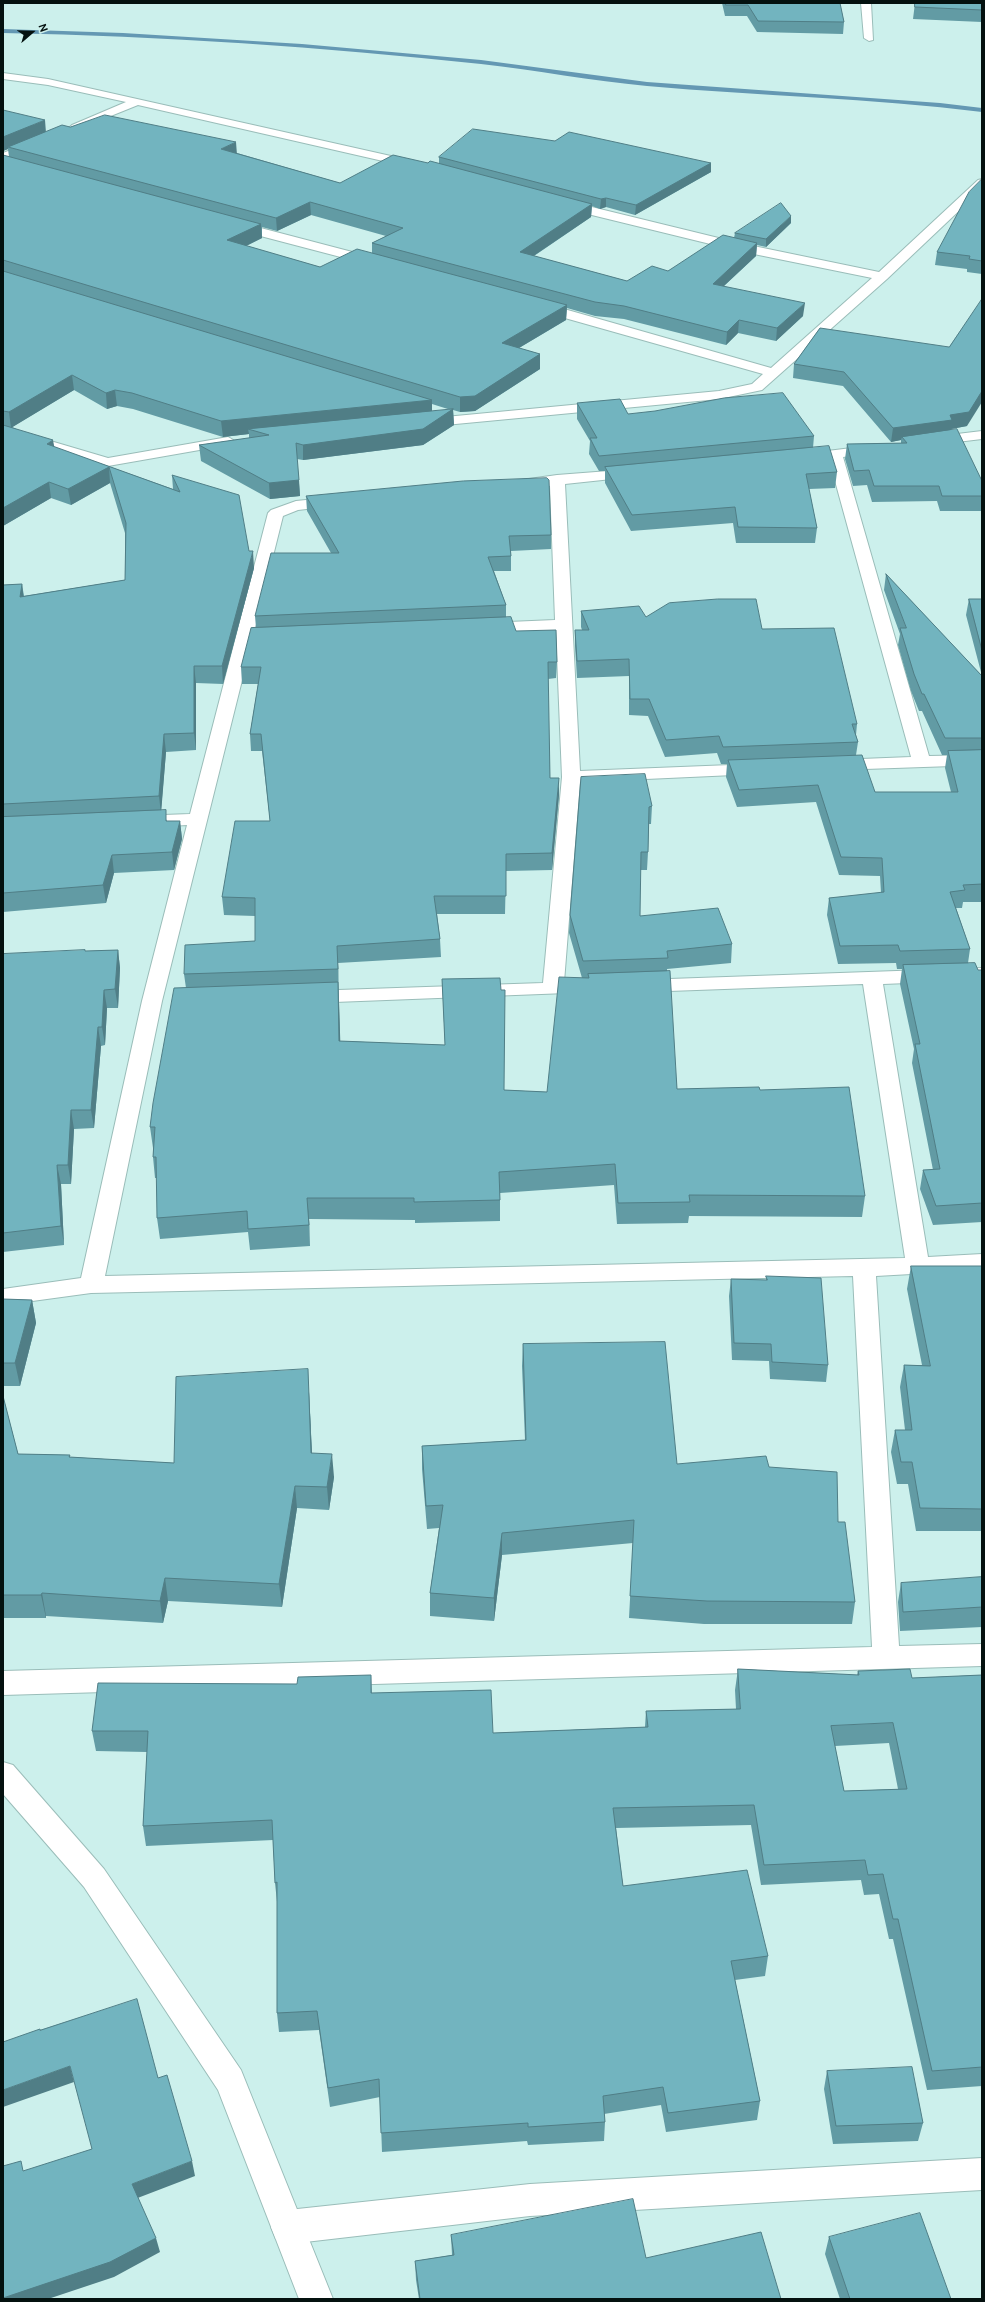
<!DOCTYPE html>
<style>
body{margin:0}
#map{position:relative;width:985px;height:2302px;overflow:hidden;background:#ccf0ec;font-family:Cabin,sans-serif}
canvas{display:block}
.frame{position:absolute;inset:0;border:4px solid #04110f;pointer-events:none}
.north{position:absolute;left:12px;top:12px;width:40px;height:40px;-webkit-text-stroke:3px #ccf0ec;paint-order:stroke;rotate:70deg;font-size:11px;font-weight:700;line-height:16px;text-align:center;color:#04110f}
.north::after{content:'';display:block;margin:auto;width:14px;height:18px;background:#04110f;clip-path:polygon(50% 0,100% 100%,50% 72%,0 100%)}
</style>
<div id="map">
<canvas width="985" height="2302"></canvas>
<div class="frame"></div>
<div class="north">N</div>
</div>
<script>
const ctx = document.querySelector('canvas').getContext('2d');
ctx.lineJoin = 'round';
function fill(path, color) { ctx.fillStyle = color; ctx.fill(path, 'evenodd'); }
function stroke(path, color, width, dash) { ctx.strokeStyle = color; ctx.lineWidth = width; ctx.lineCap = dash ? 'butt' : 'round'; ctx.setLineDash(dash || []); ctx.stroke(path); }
fill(new Path2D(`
 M3 29 123 33 302 44 481 60 647 82 940 103 982 108V112C871 98 759 96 647 86 592 81 536 70 481 64 322 47 163 36 3 33Z`), '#6498b3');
const street = new Path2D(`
 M861 3H871L873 40 869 41 864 38Z
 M3 73 48 79 422 163 424 165 418 169 138 105 76 130 70 127 72 125 126 102 48 85 3 79Z
 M37 140 41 141 43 143 41 145 3 160V153Z
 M982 179V189L887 279 762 390 719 399 424 427 417 423 424 419 719 391 752 384 763 374 533 309 531 306 533 303H543L771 368 872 278 739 251 559 207 557 204 559 201 563 200 739 243 879 272 978 180Z
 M234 221 379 259 381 262 375 266 230 228 228 225Z
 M3 427 108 458 228 437 235 441 228 445 108 466 90 463 3 436Z
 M982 431V439L932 445 925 441 932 437Z
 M876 445 883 449 881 452 843 457 929 756 982 755V765L836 770 830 769 827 765 830 761 836 760 911 757 829 459 803 462 796 458 803 454Z
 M635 469 640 470 642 473 640 476 565 484 580 771 756 764 762 765 765 769 762 773 756 774 580 782 564 982 593 984 596 988 593 992 309 1003 302 1001 299 997 302 993 309 991 543 983 562 777 556 630 485 633 479 632 477 628 479 624 485 623 555 620 550 486 515 487 512 484 515 481 557 475Z
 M336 497 341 499 344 502 341 505 298 510 283 516 162 1001 105 1276 905 1258 863 984 641 992 634 990 631 986 634 982 641 980 982 968V980L883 984 928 1257 982 1254V1270L876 1276 899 1646 982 1644V1666L3 1695V1671L872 1647 853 1276 91 1293 3 1305V1289L81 1278 142 1001 187 825 137 828 130 826 128 822 130 818 137 816 190 814 268 513 271 510 296 501Z
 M982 2158V2190L530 2216 288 2244 276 2239 271 2227 276 2215 288 2210 530 2184Z`);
const secondary = new Path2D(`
 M3 1762 13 1765 104 1869 241 2070 333 2299H299L218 2090 84 1887 3 1794Z`);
stroke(street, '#9abdb9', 2);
stroke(secondary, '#9abdb9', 2);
fill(street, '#fff');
fill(secondary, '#fff');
fill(new Path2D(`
 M722 3H840L844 22 843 34 757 32 747 16H725Z
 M915 3H982V22L913 19Z
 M3 110 46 132 70 127 237 153 340 183 428 163 439 164V157L711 163V172L635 215 606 207 600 209 592 206 591 217 534 256 627 281 668 271 734 238 735 233 791 223 766 247 757 245 756 256 724 286 803 316 776 341 738 333 726 345 624 319 595 316 567 308 566 320 519 348 540 354V369L475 411 460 412 453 410 454 425 423 445 303 460 297 459 300 496 270 499 201 461 199 445 249 438V434L223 437 133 409 117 406 107 409 74 390 12 427 54 447 173 489 172 475 249 551 254 568 223 684 196 683V750L166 752 161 810 167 821H180L182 839 174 870 114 873 106 903 3 912V585L22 584 24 596 125 580V533L110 483 71 505 51 498 3 526V155L9 157 8 149 3 151ZM311 215 386 236 372 243V253L320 267 246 246 262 238V227L277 231ZM432 404 451 410 432 411Z
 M982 179V274L967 272V269L935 265 937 252Z
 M820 328 967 426 951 429V430L982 481V511H940L937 501 872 502 867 485 853 486 845 459 847 444 901 443V440L891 442 843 386 793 378 794 364Z
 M577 403 628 414 814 436 813 448 837 472 835 488 809 489 817 528 815 543H736L733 523 631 531 605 483V471H599L589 454 590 441 577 419Z
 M306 496 551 535V549L511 551V571H494L506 605V617L516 631 557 662 556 678 548 679 550 778 559 795 552 870 506 871 505 914H437L440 939 441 957 338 963 340 1041 445 1045 442 979 504 1090 547 1092 582 978 569 933 570 915 581 777 652 806 651 824H649L648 852 647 870H640V916L732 944 731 963 667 969 677 1089 760 1090 865 1196 862 1217 689 1216 688 1223 617 1224 614 1185 500 1193V1221L415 1223V1220L309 1219 310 1246 250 1250 248 1232 160 1239 157 1218V1178H155L153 1157V1148L150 1127 186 988 184 974 255 941V916L224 915 222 897 270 821 262 751H251L250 734 258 684H242L241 667 256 628 255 616 331 553 307 511Z
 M886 574 982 676 966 615 969 599H982V902H963L962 908H956L970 949 968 963 978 970H982V1222L933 1225 920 1189 923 1170H933L912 1063 914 1049 900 984 902 969H897L896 963 838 964 827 915 829 898 881 893 880 876 839 875 816 802 737 807 726 777 727 764H721L717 753 665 757 648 716 629 715V676L577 678 575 646V630H582L581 627V611L646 617 762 629 857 724 856 735 858 742 856 755 875 792H951L945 768 947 755H942L922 711H919L911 691 898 645 900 634 884 590Z
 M118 950 120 968 118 1008H107L105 1045 101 1046 94 1128 74 1129 71 1184H61L64 1245 3 1252V954Z
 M911 1266H982V1531H916L908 1484H897L891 1452 895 1430H905L900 1387 904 1365H922L907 1289Z
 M766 1276 828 1365 826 1382 770 1379 769 1361 732 1360 729 1296 731 1279 766 1280Z
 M3 1299 32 1300 36 1323 20 1386H3Z
 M523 1344 677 1464 769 1467 838 1522 855 1602 852 1624H704L629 1618 633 1543 502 1555 494 1621 430 1616V1593L439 1528 427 1529 422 1469V1446L525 1440 522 1366Z
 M309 1392 312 1453 334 1477 329 1510 297 1508 282 1607 168 1601 163 1623 46 1616V1618H3V1396L18 1454 70 1455V1457L174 1463Z
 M982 1577V1627L900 1631 898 1602 901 1583Z
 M738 1669 857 1675 858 1671 912 1678 982 1675V2086L927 2090 893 1939H889L879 1894 864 1895 861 1880 761 1885 751 1825 616 1828 623 1886 768 1956 765 1976 735 1980 760 2101 757 2120 666 2132 661 2105 604 2114 605 2122 604 2141 528 2145 527 2141 382 2152 380 2097 330 2107 319 2030 279 2032 277 2013V1902L275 1883 273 1840 146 1846 143 1826 147 1752 96 1751 92 1731 297 1684 371 1675 372 1693 493 1733 645 1727 646 1711 736 1709 735 1690ZM889 1743 898 1789 844 1791 835 1746Z
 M827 2071 923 2123 918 2141 833 2144 824 2089Z
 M451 2235 646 2258 781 2299H419L416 2280 415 2261 452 2255Z
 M829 2237 951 2299H840L825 2254Z`), '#629ba4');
fill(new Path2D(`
 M45 120 46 133 8 147V149L3 151V137Z
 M236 142 237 155 221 149Z
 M711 163V172L635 215 636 205Z
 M606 198V207L600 209 601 199Z
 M310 202 311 215 277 231 276 218Z
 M592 204 591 217 520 265V252Z
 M791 216V223L766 247V239Z
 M261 224 262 238 228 255 227 240Z
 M757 243 756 256 712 297 713 284Z
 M805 303 803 316 776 341 777 328Z
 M567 305 566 320 502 358V343Z
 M739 320 738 333 726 345 727 332Z
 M540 354V369L475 411 460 412V397Z
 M72 375 74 390 11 428 9 412Z
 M115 390 117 406 107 409 106 393Z
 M982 391V402L967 426 951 429 950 434 902 437 901 440 891 442 893 428 950 415Z
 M432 400V415L248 429 249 434 223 437 221 421Z
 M453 409 454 425 423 445 303 460V445Z
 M53 440 56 456 47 444Z
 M109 467 110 483 71 505 68 489Z
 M299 480 300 496 270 499 269 483Z
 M49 482 51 498 3 526V508Z
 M253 551 254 568 223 684 222 666Z
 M22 584 24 601 20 597Z
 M194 666 196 683V750L194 733Z
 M164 734 166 752 161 814 159 796Z
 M559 778V795L552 870V853Z
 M180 821 182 839 174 870 172 852Z
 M112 855 114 873 106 903 103 885Z
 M337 946 338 963 339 987 338 969Z
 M118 950 120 968 118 1008 115 989Z
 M338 982 339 1003 341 1062 339 1041Z
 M104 990 107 1008 105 1045 102 1027Z
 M98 1027 101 1046 94 1128 91 1110Z
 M71 1110 74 1129 71 1184 68 1165Z
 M57 1165 61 1184 64 1245 61 1226Z
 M307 1198 309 1219 310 1246 309 1225Z
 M32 1300 36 1323 20 1386 15 1363Z
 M308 1369 309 1392 313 1476 311 1453Z
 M332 1454 334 1477 329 1510 327 1487Z
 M295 1486 297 1508 282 1607 279 1584Z
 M502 1533V1555L494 1621V1598Z
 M165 1578 168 1601 163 1623 160 1601Z
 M42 1593 46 1616V1618L41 1595Z
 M70 2066 74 2082 3 2107V2090Z
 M192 2161 195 2176 135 2199 132 2184Z
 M156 2238 160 2252 114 2277 48 2299H3V2298Z`), '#507e86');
const building = new Path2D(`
 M726 3H840L844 22 758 21 748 5H726Z
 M915 3H982V10L915 7Z
 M3 110 45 120 3 137Z
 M105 115 236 142 221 149 340 183 393 155 428 163 430 161 592 204 520 252 627 281 652 266 668 271 723 235 757 243 713 284 805 303 777 328 739 320 727 332 624 306 595 302 372 243 403 228 310 202 276 218 8 147 62 125 70 127Z
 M473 129 555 141 569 132 711 163 636 205 606 198 601 199 439 157Z
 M3 155 261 224 227 240 320 267 357 249 567 305 502 343 540 354 475 396 460 397 3 260Z
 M982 179V261L969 259 970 256 937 252 969 192Z
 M781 203 791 216 766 239 735 233Z
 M3 271 432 400 221 421 132 393 115 390 106 393 72 375 9 412 3 411Z
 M982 299V391L969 412 950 415 952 420 893 428 844 372 794 364 820 328 949 347Z
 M783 393 814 436 599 456 590 438H597L577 403 620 399 628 414 655 411 724 398Z
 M453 409 423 429 303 445 296 443 299 480 269 483 199 445 269 435 248 429Z
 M3 425 53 440 47 444 180 492 172 475 239 495 249 551H253L222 666H194V733L164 734 159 796 3 804V585L22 584 20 597 125 580 126 523 109 467 68 489 49 482 3 508Z
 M957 429 982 481V496H942L939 486H874L869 470 854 471 847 444 907 443 902 437Z
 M829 446 837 472 806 474 817 528 738 527 735 507 632 515 605 467Z
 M547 478 549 480 551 535 509 536 511 556 488 557 506 605 255 616 271 553H339L306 496 463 481Z
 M886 574 982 676V738H945L924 694H922L914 674 900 628H906Z
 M718 599H756L762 629 834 628 857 724H852L858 742 723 747 719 736 666 740 649 699H630L629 659 577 661 575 630H589L581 611 639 606 646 617 669 603Z
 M969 599H982V650Z
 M511 617 516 631 556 630 557 662H548L550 778H559L552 853 506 854V896H434L440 939 337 946 338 969 184 974 185 945 255 941V898L222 897 235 821H270L261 734H250L261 667H241L251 628Z
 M982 750V884L963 885 965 890 950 892 970 949 900 951 898 945 840 946 829 898 884 892 882 858 841 857 818 785 739 790 728 760 862 755 875 792H958L948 751Z
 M645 774 652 806 649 807 648 852H641L640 916 718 908 732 944 667 951 668 958 583 961 570 915 581 777Z
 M166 810V821H180L172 852 112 855 103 885 3 893V817Z
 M85 950V951L118 950 115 989 104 990 102 1027H98L91 1110H71L68 1165H57L61 1226 3 1233V954Z
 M975 963 978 970H982V1203L936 1206 923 1170 940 1169 915 1044H920L903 965Z
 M670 971 677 1089 759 1087 760 1090 849 1087 865 1196 689 1195 690 1202 618 1203 615 1164 499 1172 500 1200 414 1202V1198H307L309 1225 248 1229 247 1211 157 1218 156 1157H153L155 1127H150L153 1103 174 988 338 982 339 1041 445 1045 442 979 500 978 501 990H505L504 1090 547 1092 559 977 589 978 588 974Z
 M911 1266H982V1509L920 1508 912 1462H901L895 1430H912L904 1365 930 1366Z
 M766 1276 821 1278 828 1365 772 1362 771 1344 734 1343 731 1279 767 1280Z
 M3 1299 32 1300 15 1363H3Z
 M665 1342 677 1464 766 1456 769 1467 837 1472 838 1522H845L855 1602 707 1601 630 1596 634 1520 502 1533 494 1598 430 1593 443 1505 426 1506 422 1446 526 1440 523 1344Z
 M308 1369 311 1453 332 1454 327 1487 295 1486 279 1584 165 1578 160 1601 42 1593 41 1595H3V1396L18 1454 70 1455 69 1457 174 1463 176 1377Z
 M982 1577V1607L903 1612 901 1583Z
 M738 1669 859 1675 858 1671 910 1669 912 1678 982 1675V2067L932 2071 898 1919H893L883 1874 868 1875 865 1860 764 1865 754 1805 613 1808 623 1886 747 1870 768 1956 731 1961 760 2101 668 2113 663 2087 603 2096 605 2122 528 2127V2123L381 2133 379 2079 328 2088 317 2011 277 2013V1882L275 1883 272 1820 143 1826 148 1731H92L98 1683 297 1684 298 1677 371 1675V1693L491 1690 493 1733 648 1727 646 1711 740 1709ZM893 1723 907 1789 844 1791 831 1726Z
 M137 1999 158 2078 167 2075 192 2161 132 2184 156 2238 110 2262 3 2298V2166L21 2161 23 2171 92 2149 70 2066 3 2090V2042L40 2029V2030Z
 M912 2067 923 2123 836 2126 827 2071Z
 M633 2199 646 2258 761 2232 781 2299H420L415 2261 454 2255 451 2235Z
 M920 2213 951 2299H850L829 2237Z`);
fill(building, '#72b4bf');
stroke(building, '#507e86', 1);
</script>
